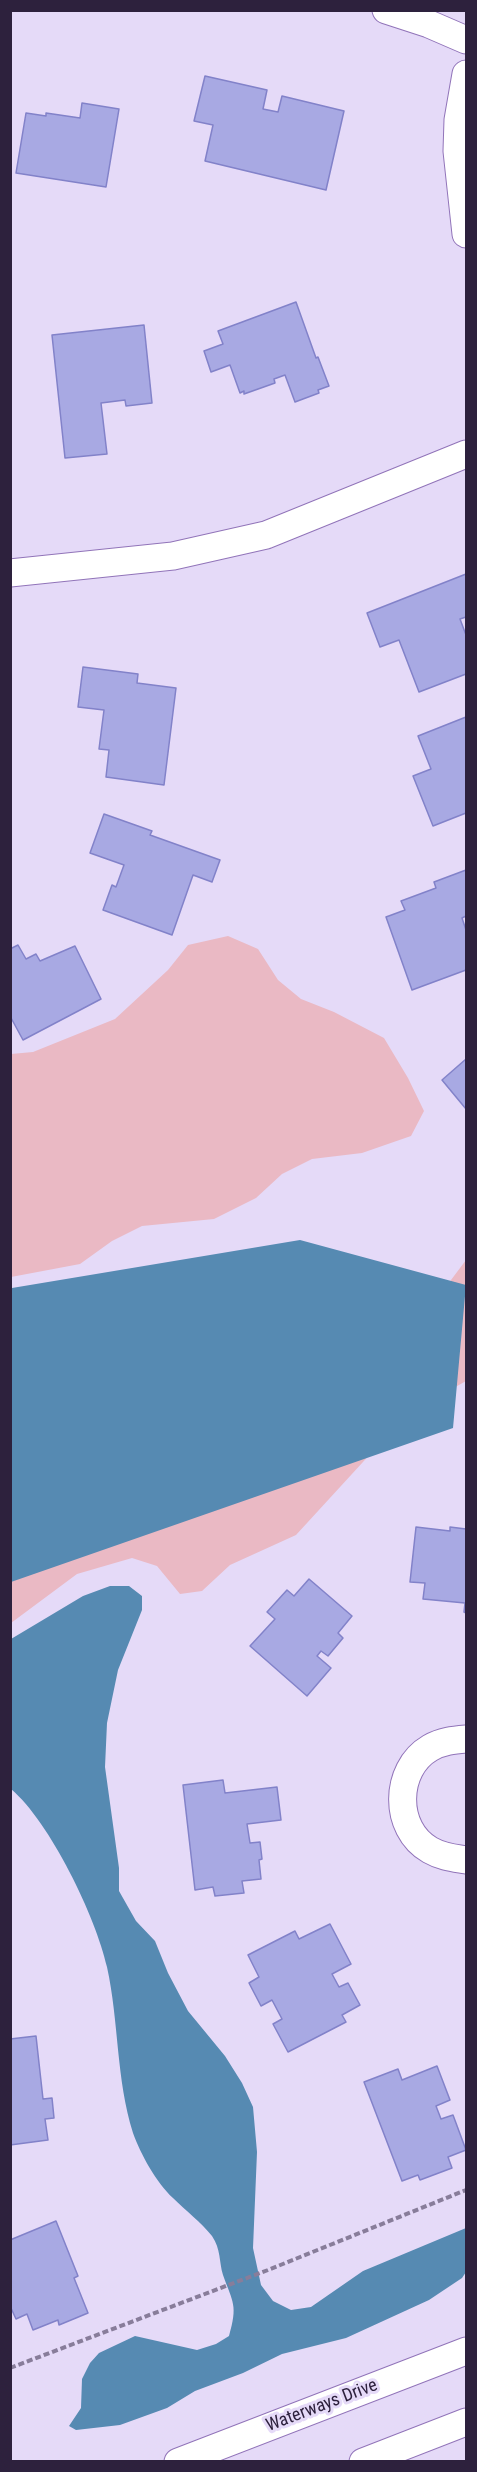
<!DOCTYPE html>
<style>
body{margin:0}
#map{position:relative;width:477px;height:2472px;overflow:hidden;background:#e5daf8;font-family:"Roboto Condensed",sans-serif}
canvas{display:block}
.frame{position:absolute;inset:0;border:12px solid #2d213d;pointer-events:none}
</style>
<div id="map">
<canvas width="477" height="2472"></canvas>
<div class="frame"></div>
</div>
<script>
const ctx = document.querySelector('canvas').getContext('2d');
ctx.lineJoin = 'round';
function fill(path, color) { ctx.fillStyle = color; ctx.fill(path, 'evenodd'); }
function stroke(path, color, width, dash) { ctx.strokeStyle = color; ctx.lineWidth = width; ctx.lineCap = dash ? 'butt' : 'round'; ctx.setLineDash(dash || []); ctx.stroke(path); }
function label(font, color, halo, rows, align = 'center') {
  ctx.font = font + ' "Roboto Condensed",sans-serif'; ctx.lineWidth = 6; ctx.setLineDash([]); ctx.textBaseline = 'middle'; ctx.strokeStyle = halo; ctx.fillStyle = color; for (const [text, x, y, turn = 0] of rows) {
    ctx.save(); ctx.translate(x, y); ctx.rotate((+turn || 0) * Math.PI / 180); ctx.textAlign = isNaN(turn) ? turn : align; if (halo) ctx.strokeText(text, 0, 0); ctx.fillText(text, 0, 0); ctx.restore();
  }
}
fill(new Path2D(`
 M228 936 258 949 278 980 301 999 334 1012 384 1038 408 1078 424 1111 411 1136 362 1153 312 1159 282 1174 256 1198 214 1219 142 1226 112 1241 80 1264 11 1277V1054L33 1052 115 1019 168 970 188 945Z
 M466 1260V1381L436 1398 385 1438 296 1535 230 1565 202 1591 180 1594 157 1566 132 1558 77 1574 11 1623V1523L436 1300Z`), '#eab9c4');
fill(new Path2D(`
 M300 1240 466 1285 453 1428 11 1582 12 1288Z
 M110 1586H129L142 1596V1610L118 1670 107 1723 105 1767 119 1868V1891L136 1921 155 1941 168 1973 188 2011 225 2056 242 2083 253 2107 257 2152 253 2248 261 2285 273 2301 291 2310 311 2307 363 2271 466 2228V2272L462 2278 429 2300 346 2338 282 2354 243 2373 195 2391 167 2408 120 2425 76 2430 69 2426 81 2408 82 2379 90 2363 99 2353 135 2336 197 2350 216 2344 229 2336C238 2305 233 2303 223 2275 219 2262 221 2249 212 2236 201 2222 186 2211 173 2198 156 2182 141 2155 133 2133 116 2079 119 2022 107 1967 96 1917 50 1822 11 1789V1639L83 1596Z`), '#568ab2');
const building = new Path2D(`
 M205 76 267 90 263 109 278 112 282 96 344 111 326 190 205 161 213 125 194 121Z
 M82 103 119 109 106 187 16 173 26 113 46 116V113L80 118Z
 M296 302 316 358 318 357 329 386 318 390 319 393 295 402 285 375 274 379 275 383 244 394V391L240 393 230 365 211 372 204 351 223 344 218 331Z
 M144 325 152 403 126 406 125 400 101 403 107 454 65 458 52 335Z
 M466 574V617L460 619 466 635V674L419 692 399 640 380 647 367 613Z
 M83 667 138 674 137 683 176 688 164 785 106 777 109 750 99 749 104 710 78 707Z
 M466 717V813L433 826 413 776 431 769 418 736Z
 M104 814 152 831 150 835 220 860 212 882 193 875 172 935 103 910 112 885 116 887 124 865 90 853Z
 M466 870V916L462 918 466 930V970L412 990 386 917 405 910 401 901 436 888 434 882Z
 M18 945 26 959 36 954 40 961 75 946 101 999 23 1040 10 1016V949Z
 M466 1059V1109L442 1080Z
 M416 1527 450 1531V1527L466 1529V1613L464 1612 465 1603 423 1599 425 1583 410 1582Z
 M309 1579 352 1616 338 1633 343 1638 328 1656 321 1651 317 1656 331 1668 307 1696 250 1646 275 1619 267 1612 287 1590 294 1596Z
 M223 1780 225 1793 277 1787 281 1820 247 1824 250 1843 260 1842 262 1859 259 1860 261 1879 242 1881 244 1893 215 1896 213 1887 195 1890 183 1785Z
 M330 1924 351 1964 332 1974 339 1987 348 1983 360 2005 342 2015 346 2022 288 2052 273 2024 282 2019 272 2000 261 2006 249 1983 259 1977 248 1955 295 1931 299 1939Z
 M36 2036 43 2099 52 2098 54 2118 45 2119 48 2140 10 2145V2039Z
 M437 2066 450 2100 436 2106 441 2119 453 2115 466 2150 448 2157 452 2168 420 2180 418 2175 402 2181 364 2082 398 2069 402 2080Z
 M56 2221 78 2276 74 2278 88 2313 59 2325 58 2320 33 2330 27 2314 16 2319 10 2306V2240Z`);
fill(building, '#a8a9e3');
stroke(building, '#8282c9', 1.5);
const minor = new Path2D(`
 M386 10 429 24 466 40
 M466 74 458 120 457 151 466 234
 M10 573 173 556 266 535 466 454
 M466 1739C454 1740 442 1741 430 1748 394 1769 393 1829 430 1850 442 1857 454 1858 466 1860
 M178 2462 466 2351
 M363 2462 466 2422`);
stroke(minor, '#9174b9', 29);
stroke(new Path2D(`
 M10 2368 268 2270 466 2190`), '#887d9a', 4, [6, 3]);
stroke(minor, '#fff', 27);
label('18px', '#2d213d', '#e5daf8', [
 ["Waterways Drive",322,2406,-21]
]);
</script>
